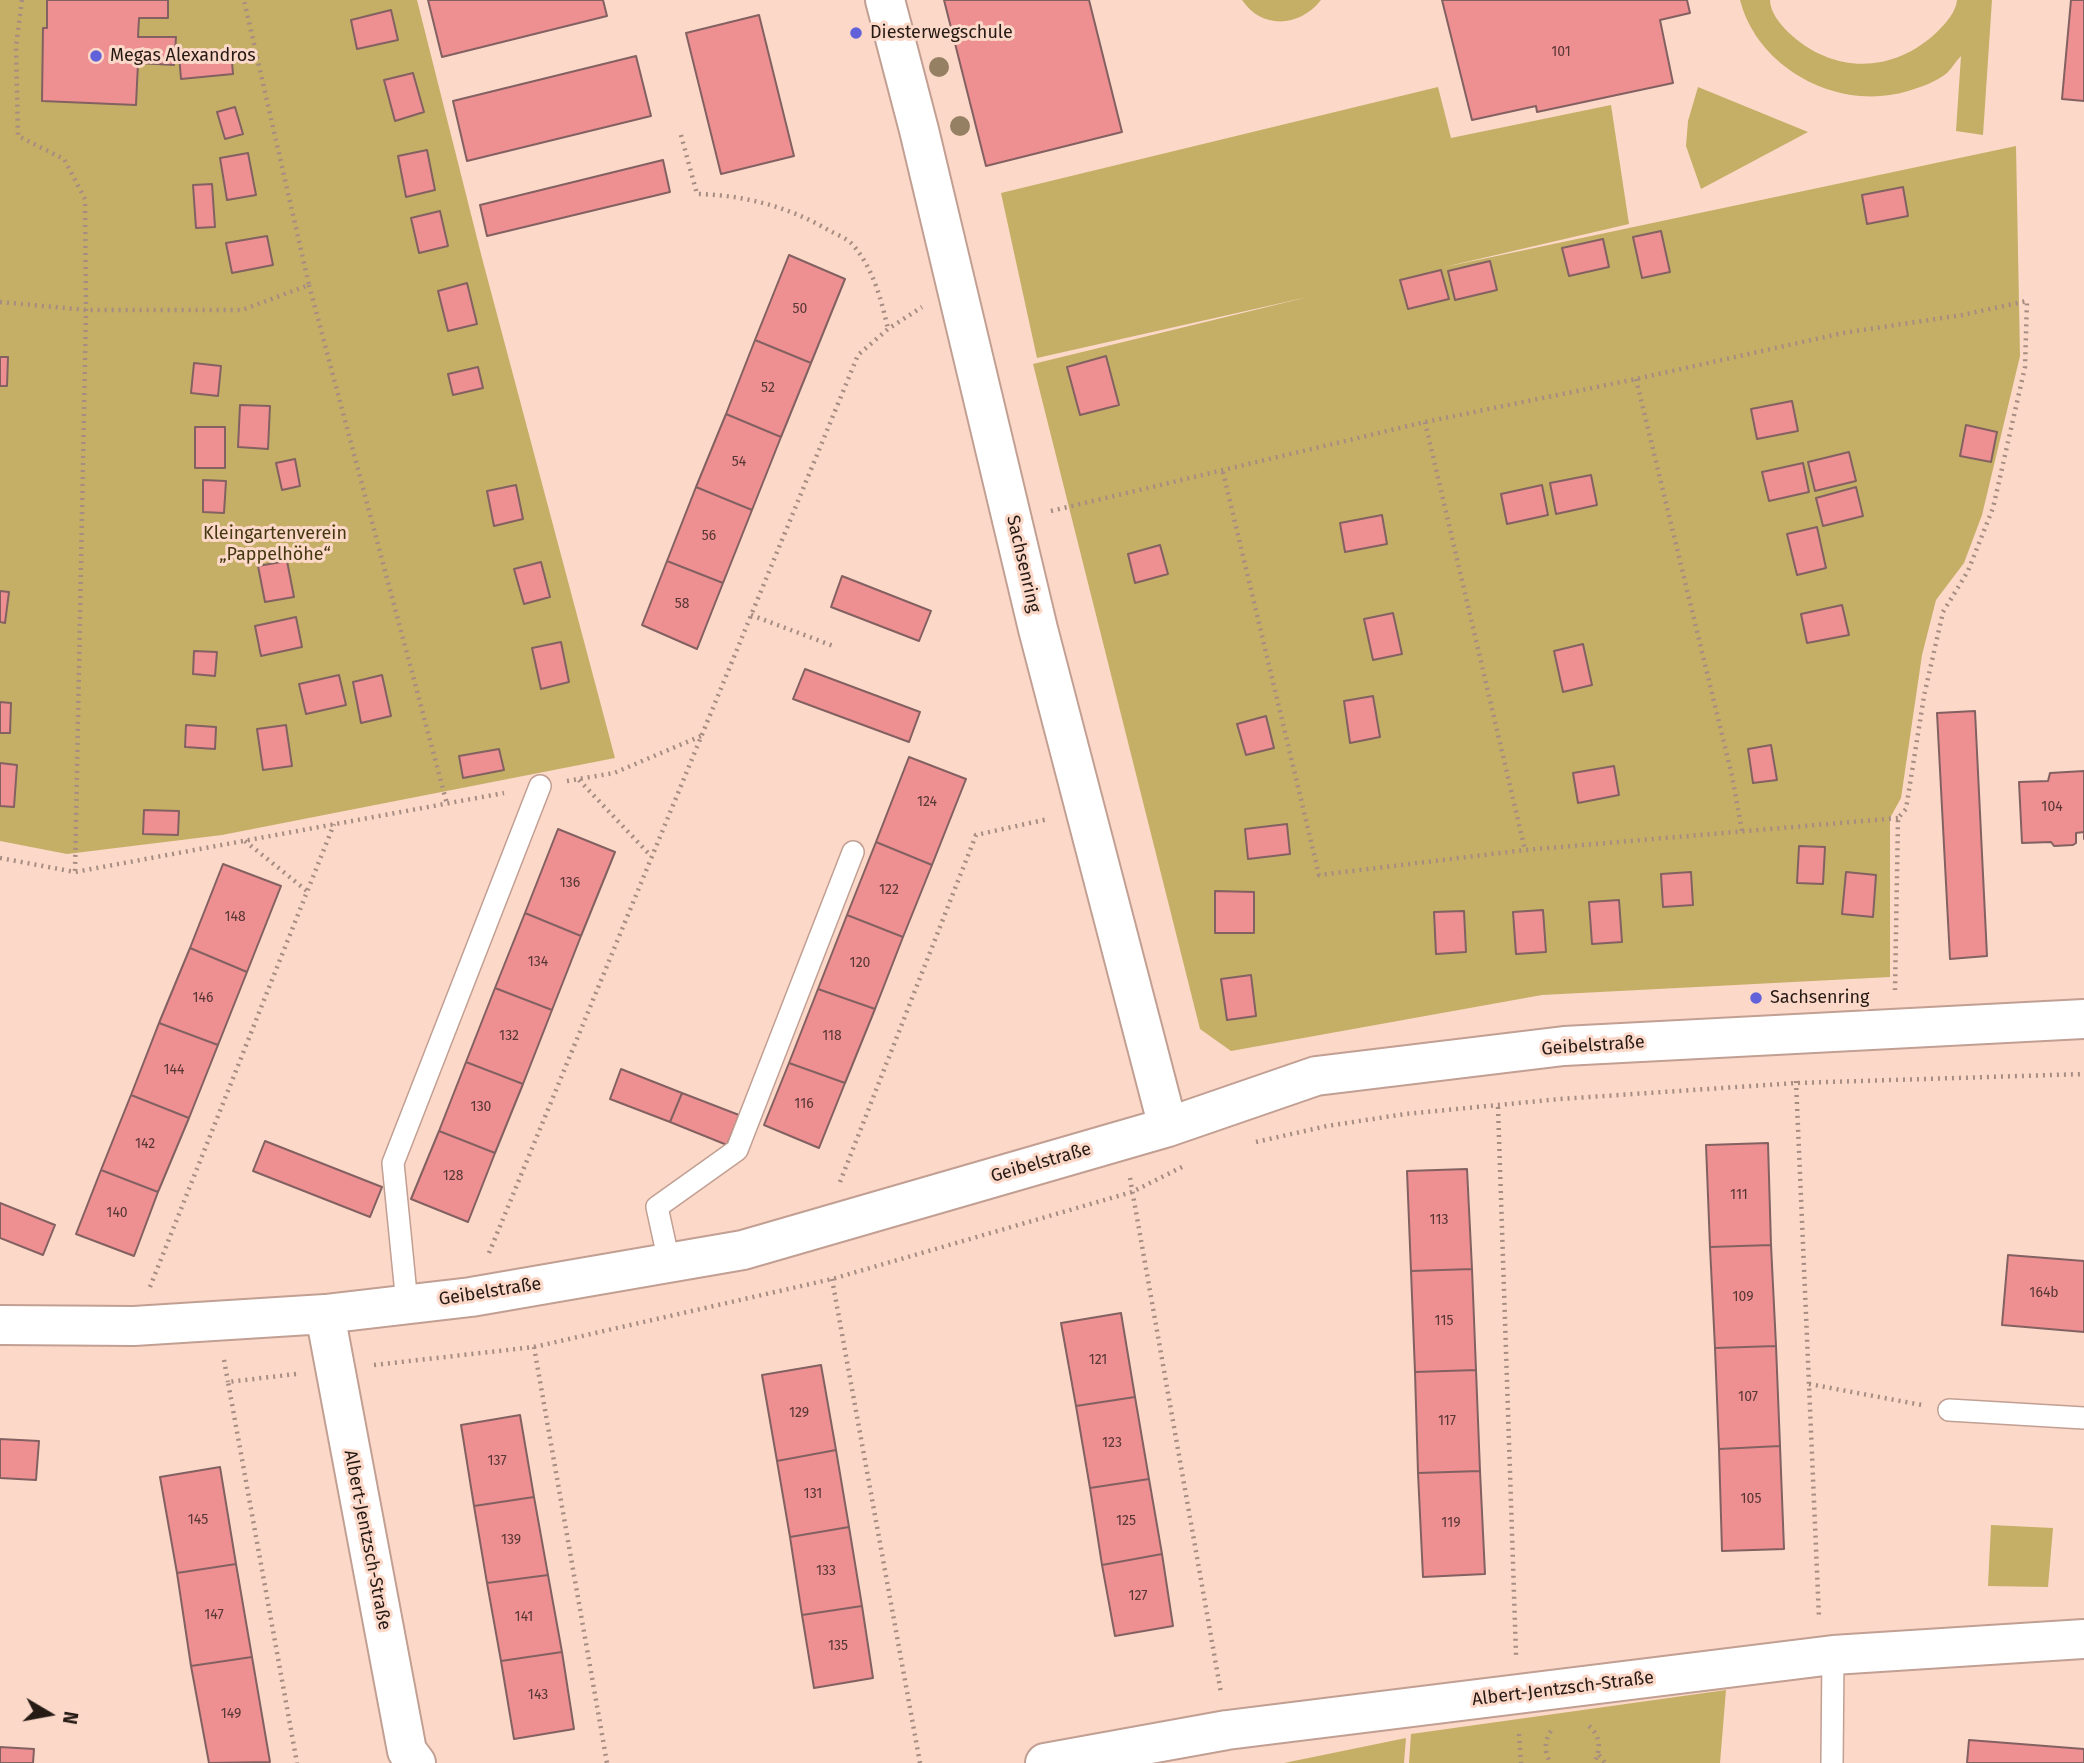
<!DOCTYPE html>
<meta charset="utf-8">
<style>
body{margin:0}
#map{position:relative;width:2084px;height:1763px;overflow:hidden;background:#fcd8c9;font-family:"Fira Sans",sans-serif}
canvas{display:block}
.north{position:absolute;left:14px;top:1679px;width:70px;height:70px;-webkit-text-stroke:5px #fcd8c9;paint-order:stroke;rotate:100deg;font-size:19px;font-weight:700;line-height:28px;text-align:center;color:#261a15}
.north::after{content:'';display:block;margin:auto;width:24px;height:32px;background:#261a15;clip-path:polygon(50% 0,100% 100%,50% 72%,0 100%)}
</style>
<div id="map">
<canvas width="2084" height="1763"></canvas>
<div class="north">N</div>
</div>
<script>
const ctx = document.querySelector('canvas').getContext('2d');
ctx.lineJoin = 'round';
function fill(path, color) { ctx.fillStyle = color; ctx.fill(path, 'evenodd'); }
function stroke(path, color, width, dash) { ctx.strokeStyle = color; ctx.lineWidth = width; ctx.lineCap = dash ? 'butt' : 'round'; ctx.setLineDash(dash || []); ctx.stroke(path); }
function label(font, color, halo, rows, align = 'center') {
  ctx.font = font + ' "Fira Sans",sans-serif'; ctx.lineWidth = 6; ctx.setLineDash([]); ctx.textBaseline = 'middle'; ctx.strokeStyle = halo; ctx.fillStyle = color; for (const [text, x, y, turn = 0] of rows) {
    ctx.save(); ctx.translate(x, y); ctx.rotate((+turn || 0) * Math.PI / 180); ctx.textAlign = isNaN(turn) ? turn : align; if (halo) ctx.strokeText(text, 0, 0); ctx.fillText(text, 0, 0); ctx.restore();
  }
}
fill(new Path2D(`
 M0 0H417L482 258 615 758 222 835 67 854 0 841Z
 M1242 0H1321C1300 27 1262 30 1242 0Z
 M1740 0H1770C1770 12 1780 24 1788 32 1833 75 1894 74 1938 31 1946 23 1956 12 1957 0H1992L1983 135 1956 131 1961 56C1956 61 1952 68 1947 73 1936 82 1921 87 1908 91 1840 112 1758 70 1740 0Z
 M1438 87 1451 138 1611 105 1629 224 1440 268 2016 146 2020 356 1982 515 1964 563 1936 600 1922 655 1901 798 1890 818V977L1542 995 1231 1051 1200 1029 1033 364 1308 297 1037 358 1001 193Z
 M1698 87 1808 132 1701 189 1686 146 1688 121Z
 M1991 1525 2053 1528 2048 1587 1988 1586Z
 M1726 1690 1720 1763H1409L1411 1734Z
 M1406 1738 1404 1763H1284Z`), '#c5af66');
const building = new Path2D(`
 M47 0H168V18H139L138 37H176L174 65 138 63 136 105 42 101 43 28H47Z
 M428 0H603L607 16 442 57Z
 M944 0H1089L1122 132 986 166Z
 M1442 0H1687L1690 13 1660 20 1673 83 1537 112 1536 106 1472 120Z
 M2071 0H2084V101L2062 99Z
 M391 10 398 40 357 49 351 20Z
 M759 15 794 156 721 174 686 33Z
 M231 50 233 74 181 79 179 55Z
 M636 56 651 116 467 161 453 101Z
 M413 73 424 112 395 121 384 80Z
 M235 107 243 134 225 139 217 112Z
 M427 150 435 190 406 197 398 156Z
 M248 153 256 195 227 200 220 158Z
 M663 160 670 192 487 236 480 205Z
 M212 184 215 227 196 228 193 185Z
 M1903 187 1908 216 1867 224 1862 195Z
 M440 211 448 246 419 253 411 218Z
 M1661 231 1670 272 1642 278 1633 237Z
 M267 236 273 265 232 273 226 243Z
 M1603 239 1609 267 1569 276 1562 248Z
 M789 255 845 279 811 363 755 340Z
 M1490 261 1497 290 1455 300 1448 271Z
 M1441 270 1449 299 1408 309 1400 280Z
 M467 283 477 324 448 331 438 291Z
 M755 340 811 363 781 437 726 414Z
 M1106 356 1119 405 1080 415 1067 367Z
 M0 357H8L7 386H0Z
 M194 363 221 366 218 396 191 393Z
 M478 367 483 388 453 395 448 374Z
 M1792 401 1798 431 1757 439 1751 409Z
 M240 405 270 406 268 449 238 447Z
 M726 414 781 437 752 510 696 487Z
 M1966 425 1997 432 1991 462 1960 456Z
 M195 427H225V468H195Z
 M1849 452 1856 481 1815 491 1808 462Z
 M295 459 300 486 282 490 276 463Z
 M1803 463 1809 492 1769 501 1762 472Z
 M1591 475 1597 505 1556 514 1550 483Z
 M203 480 226 481 224 513 203 512Z
 M516 485 523 519 494 526 487 491Z
 M1542 485 1548 515 1507 524 1501 494Z
 M696 487 752 510 723 583 667 561Z
 M1856 487 1863 516 1823 526 1816 498Z
 M1382 515 1387 544 1345 552 1340 523Z
 M1817 527 1826 568 1797 575 1787 534Z
 M1160 545 1168 574 1135 583 1128 554Z
 M287 561 294 597 265 602 258 566Z
 M667 561 723 583 697 649 642 625Z
 M541 562 550 597 524 604 514 569Z
 M842 576 931 611 919 641 831 607Z
 M0 591 9 592 5 623 0 622Z
 M1842 605 1849 635 1807 643 1801 614Z
 M1393 613 1402 654 1373 660 1364 619Z
 M296 617 302 647 261 656 255 626Z
 M561 642 569 682 541 689 532 648Z
 M1583 644 1592 685 1563 692 1554 651Z
 M194 651 217 652 215 676 193 674Z
 M805 669 920 712 909 742 793 699Z
 M339 675 346 705 306 714 299 684Z
 M382 675 391 716 361 723 353 682Z
 M1373 696 1380 737 1350 743 1344 701Z
 M0 702 11 703 10 733H0Z
 M1975 711 1987 956 1950 959 1937 713Z
 M1266 716 1274 748 1246 755 1237 724Z
 M186 725 216 727 215 749 185 747Z
 M286 725 292 766 263 770 257 729Z
 M1771 745 1777 780 1753 783 1748 749Z
 M499 749 504 770 463 778 459 756Z
 M909 757 966 779 932 865 876 842Z
 M0 763 17 765 14 807 0 806Z
 M1614 766 1619 795 1578 803 1573 773Z
 M2084 771V839V832L2076 833V843L2073 845 2054 846 2051 842 2022 843 2019 782 2048 781 2050 773Z
 M144 810 179 811 178 835 143 834Z
 M1287 824 1290 854 1248 859 1245 829Z
 M558 829 615 852 581 936 525 913Z
 M876 842 932 865 903 937 847 915Z
 M1799 846 1825 847 1823 884 1797 883Z
 M223 864 281 886 247 972 190 948Z
 M1691 872 1693 905 1663 907 1661 874Z
 M1846 872 1876 875 1873 917 1842 914Z
 M1215 891 1254 892V933H1215Z
 M1619 900 1622 942 1592 944 1589 902Z
 M1543 910 1546 952 1516 954 1513 912Z
 M1464 911 1466 952 1436 954 1434 912Z
 M525 913 581 936 552 1010 495 988Z
 M847 915 903 937 875 1009 818 989Z
 M190 948 247 972 218 1045 159 1023Z
 M1251 975 1256 1016 1227 1020 1221 979Z
 M495 988 552 1010 523 1084 466 1062Z
 M818 989 875 1009 845 1083 789 1063Z
 M159 1023 218 1045 189 1118 131 1095Z
 M466 1062 523 1084 495 1153 439 1131Z
 M789 1063 845 1083 819 1148 764 1125Z
 M621 1069 682 1093 670 1122 610 1099Z
 M682 1093 739 1115 727 1145 670 1122Z
 M131 1095 189 1118 158 1192 101 1170Z
 M439 1131 495 1153 468 1222 411 1199Z
 M265 1141 382 1187 370 1217 253 1171Z
 M1768 1143 1771 1245 1710 1247 1706 1145Z
 M1467 1169 1472 1269 1411 1271 1407 1171Z
 M101 1170 158 1192 134 1256 76 1234Z
 M0 1203 55 1225 43 1255 0 1238Z
 M1771 1245 1776 1346 1715 1348 1710 1247Z
 M2008 1255 2084 1261V1332L2002 1325Z
 M1472 1269 1476 1370 1415 1372 1411 1271Z
 M1121 1313 1135 1397 1076 1406 1061 1323Z
 M1776 1346 1780 1446 1719 1449 1715 1348Z
 M821 1365 836 1450 777 1461 762 1375Z
 M1476 1370 1480 1471 1418 1473 1415 1372Z
 M1135 1397 1149 1479 1090 1488 1076 1406Z
 M520 1415 534 1497 474 1506 461 1425Z
 M0 1439 39 1441 36 1480 0 1478Z
 M1780 1446 1784 1549 1722 1551 1719 1449Z
 M836 1450 849 1527 790 1537 777 1461Z
 M220 1467 236 1564 177 1573 160 1477Z
 M1480 1471 1485 1574 1423 1577 1418 1473Z
 M1149 1479 1162 1554 1102 1565 1090 1488Z
 M534 1497 548 1575 487 1583 474 1506Z
 M849 1527 862 1606 802 1615 790 1537Z
 M1162 1554 1173 1626 1115 1636 1102 1565Z
 M236 1564 252 1657 191 1666 177 1573Z
 M548 1575 562 1652 501 1661 487 1583Z
 M862 1606 873 1678 814 1688 802 1615Z
 M562 1652 574 1729 514 1739 501 1661Z
 M252 1657 270 1762 209 1763 191 1666Z
 M1969 1740 2084 1749V1763H1967Z
 M0 1747 34 1749 33 1763H0Z`);
fill(building, '#ee8f92');
stroke(building, '#836161', 2);
const service = new Path2D(`
 M669 1262 657 1207 737 1150 853 852
 M407 1304 393 1163 540 786
 M1949 1410 2084 1418
 M1832 1763 1833 1655`);
const minor = new Path2D(`
 M885 0 919 130 1038 629 1168 1127
 M325 1314 407 1751 416 1763
 M0 1325 134 1326 325 1314 471 1297 743 1250 1168 1127 1316 1076 1564 1046 2084 1019
 M1045 1763 1227 1730 1833 1655 2084 1639`);
stroke(service, '#c19f92', 24);
stroke(minor, '#c19f92', 42);
stroke(new Path2D(`
 M22 0 16 46 18 136 64 159 85 199 86 310 75 872
 M681 135 697 194C744 195 790 207 830 231 838 235 848 239 853 245 874 270 881 299 888 329
 M309 285 447 804
 M0 302 86 310H242L309 285 244 0
 M1636 379 1732 776 1742 831
 M1425 422 1525 850
 M1223 472 1319 875 1525 850 1898 818
 M1051 511 1425 422 1636 379 1843 333 1962 315 2027 301 2025 367 1993 508 1968 571 1943 612 1924 696 1906 809 1898 818 1895 990
 M751 615 836 647
 M579 780 651 856
 M567 781 614 773 701 736
 M245 841 307 891
 M0 858 75 872 504 793
 M1796 1081 1819 1618
 M1498 1107 1516 1655
 M1256 1142 1327 1126 1405 1114 1560 1099 1796 1083 2084 1074
 M1130 1178 1221 1693
 M840 1182 976 835 1048 819
 M489 1253 858 355 888 329 922 307
 M832 1279 920 1763
 M150 1287 334 824
 M534 1347 607 1763
 M224 1360 228 1382
 M374 1365 534 1347 832 1279 1132 1192 1182 1167
 M296 1374 228 1382 297 1763
 M1809 1384 1922 1405
 M1589 1726C1601 1736 1601 1750 1594 1763
 M1551 1731C1544 1741 1544 1753 1551 1763
 M1519 1734 1521 1763
 M1599 1755 1605 1763`), '#a68c81', 4.5, [2, 5]);
stroke(service, '#fff', 21);
stroke(minor, '#fff', 38);
ctx.fillStyle = '#968063';
for (const [x, y] of [
 [939,67],
 [960,126]
]) { ctx.beginPath(); ctx.arc(x, y, 10, 0, 2 * Math.PI); ctx.fill(); }
for (const [x, y, r, color] of [
 [856,33,7,"#6161da"],
 [96,56,7,"#6161da"],
 [1756,998,7,"#6161da"]
]) { const dot = new Path2D(); dot.arc(x, y, r, 0, 2 * Math.PI); ctx.fillStyle = color; ctx.fill(dot); stroke(dot, '#fcd8c9', 2.5); }
label('14px', '#583734', null, [
 ["101",1561,52],
 ["50",800,309],
 ["52",768,388],
 ["54",739,462],
 ["56",709,536],
 ["58",682,604],
 ["124",927,802],
 ["104",2052,807],
 ["136",570,883],
 ["122",889,890],
 ["148",235,917],
 ["134",538,962],
 ["120",860,963],
 ["146",203,998],
 ["132",509,1036],
 ["118",832,1036],
 ["144",174,1070],
 ["116",804,1104],
 ["130",481,1107],
 ["142",145,1144],
 ["128",453,1176],
 ["111",1739,1195],
 ["140",117,1213],
 ["113",1439,1220],
 ["164b",2044,1293],
 ["109",1743,1297],
 ["115",1444,1321],
 ["121",1098,1360],
 ["107",1748,1397],
 ["129",799,1413],
 ["117",1447,1421],
 ["123",1112,1443],
 ["137",497,1461],
 ["131",813,1494],
 ["105",1751,1499],
 ["145",198,1520],
 ["125",1126,1521],
 ["119",1451,1523],
 ["139",511,1540],
 ["133",826,1571],
 ["127",1138,1596],
 ["147",214,1615],
 ["141",524,1617],
 ["135",838,1646],
 ["143",538,1695],
 ["149",231,1714]
]);
label('18px', '#261a15', '#fcd8c9', [
 ["Diesterwegschule",870,33],
 ["Megas Alexandros",110,56],
 ["Sachsenring",1770,998]
], 'left');
label('18px', '#433810', '#fcd8c9', [
 ["Kleingartenverein",275,534],
 ["„Pappelhöhe“",275,555]
]);
label('18px', '#261a15', '#fcd8c9', [
 ["Sachsenring",1023,564,77],
 ["Geibelstraße",1593,1046,-4],
 ["Geibelstraße",1041,1163,-16],
 ["Geibelstraße",490,1292,-9],
 ["Albert-Jentzsch-Straße",367,1540,79],
 ["Albert-Jentzsch-Straße",1563,1689,-7]
]);
</script>
